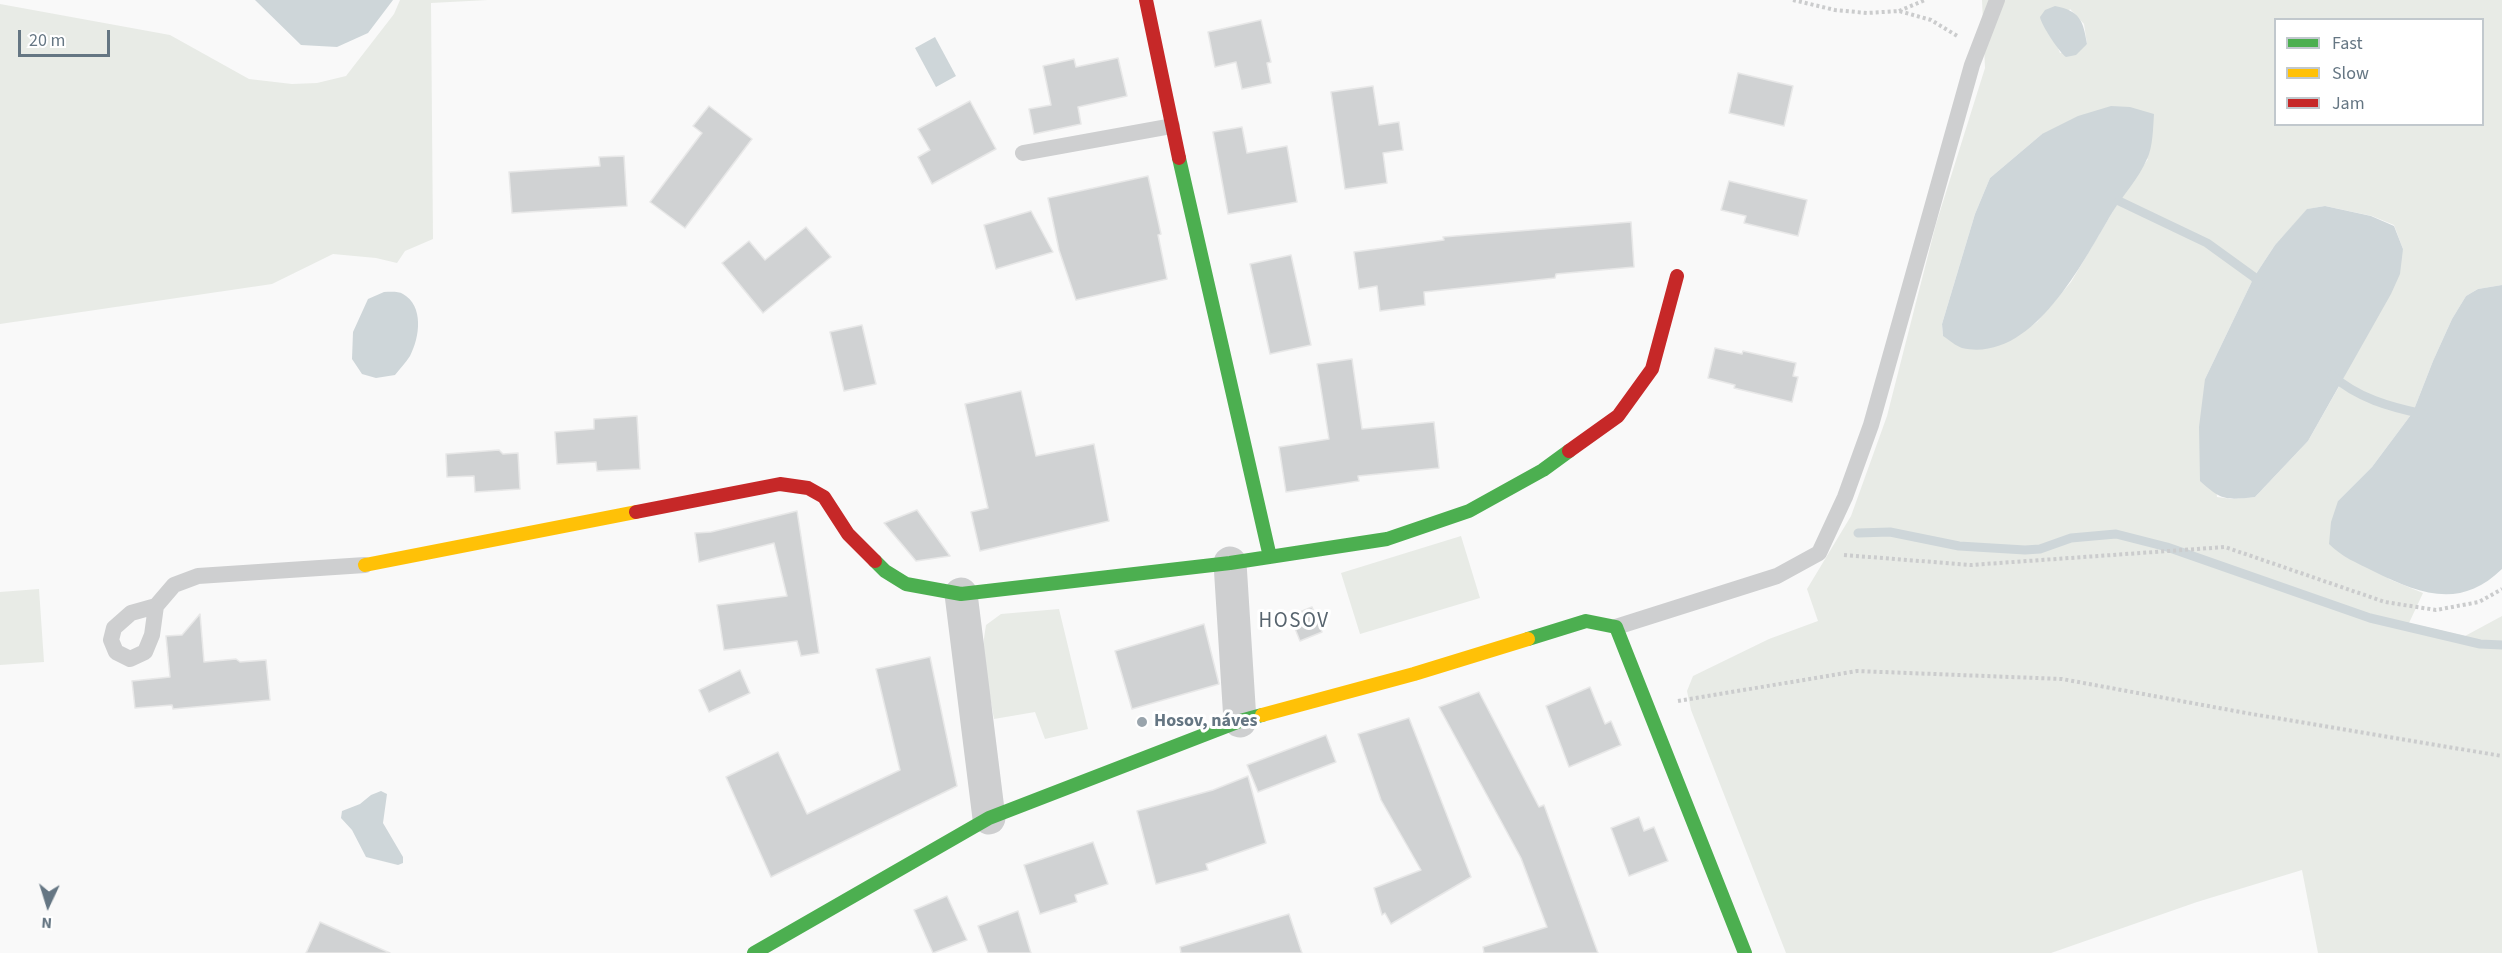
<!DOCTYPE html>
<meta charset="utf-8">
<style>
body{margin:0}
#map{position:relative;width:2502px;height:953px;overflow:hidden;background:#f9f9f9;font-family:"Source Sans 3",sans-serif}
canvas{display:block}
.legend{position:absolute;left:2274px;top:18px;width:210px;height:108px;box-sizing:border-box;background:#fff;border:2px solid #c1c8cd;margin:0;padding:8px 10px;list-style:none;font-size:18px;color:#657683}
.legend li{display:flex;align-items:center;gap:12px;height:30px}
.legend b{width:30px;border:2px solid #c1c8cd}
.north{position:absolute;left:18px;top:875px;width:60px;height:60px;-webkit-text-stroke:4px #fff;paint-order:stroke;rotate:184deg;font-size:16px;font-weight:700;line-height:24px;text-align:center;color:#657683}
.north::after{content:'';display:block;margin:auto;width:21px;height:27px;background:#657683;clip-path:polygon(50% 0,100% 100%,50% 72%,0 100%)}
.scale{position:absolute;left:18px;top:30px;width:92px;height:27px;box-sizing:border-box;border:3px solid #657683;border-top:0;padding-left:8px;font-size:18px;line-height:21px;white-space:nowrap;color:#657683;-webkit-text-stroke:4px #fff;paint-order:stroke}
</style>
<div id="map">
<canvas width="2502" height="953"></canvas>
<ul class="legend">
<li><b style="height:8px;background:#4caf50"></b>Fast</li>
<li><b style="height:8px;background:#ffc107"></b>Slow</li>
<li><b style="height:8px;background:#c62828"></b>Jam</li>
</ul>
<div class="north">N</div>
<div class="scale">20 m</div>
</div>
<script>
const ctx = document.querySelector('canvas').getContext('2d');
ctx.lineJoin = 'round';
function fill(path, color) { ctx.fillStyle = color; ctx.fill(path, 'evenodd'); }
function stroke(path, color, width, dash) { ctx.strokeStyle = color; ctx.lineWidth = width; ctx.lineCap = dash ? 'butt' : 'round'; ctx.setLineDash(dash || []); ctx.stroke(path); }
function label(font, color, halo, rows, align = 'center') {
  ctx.font = font + ' "Source Sans 3",sans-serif'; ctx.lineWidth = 6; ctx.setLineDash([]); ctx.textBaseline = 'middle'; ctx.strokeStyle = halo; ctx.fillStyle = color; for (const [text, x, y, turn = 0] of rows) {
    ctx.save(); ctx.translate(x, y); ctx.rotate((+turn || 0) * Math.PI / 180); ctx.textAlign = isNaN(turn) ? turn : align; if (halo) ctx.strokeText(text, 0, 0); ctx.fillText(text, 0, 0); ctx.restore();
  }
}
fill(new Path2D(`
 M400 0H488L431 3 433 239 405 251 397 263 376 258 333 254 272 284 0 324V4L170 35 249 79 292 84 317 83 346 76 394 14Z
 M1982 0H2502V285L2478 289 2466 296 2452 319 2433 361 2413 412 2372 467 2338 501 2389 579 2423 593 2409 623 2465 636 2502 616V953H2318L2302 870 2197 902 2051 953H1786L1691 710 1687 691 1693 676 1769 639 1818 621 1807 589 1851 516 1887 416 1936 224 1985 68ZM2070 9 2084 24 2087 44 2060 53 2054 38ZM2276 20H2482V124H2276ZM2042 134 2148 159 2119 201 2071 282 2037 322 2005 343 1943 336 1942 324 1975 214 1990 178ZM2325 206 2372 216 2394 225 2403 249 2341 383 2308 441 2255 497 2232 499 2217 497 2205 379 2254 277 2275 245 2308 209Z
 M1461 536 1480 598 1360 634 1341 573Z
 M39 589 44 662 0 665V592Z
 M1059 609 1088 729 1045 739 1035 712 994 719 982 652 986 625 1001 614Z`), '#e8ebe6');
fill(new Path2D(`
 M255 0H393L368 33 337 47 301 45Z
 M2055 6C2080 11 2083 20 2087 44L2076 55 2066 57C2060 53 2041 25 2040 17L2045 10Z
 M935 37 956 76 936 87 915 48Z
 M2111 106 2130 107 2154 114C2153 128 2153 147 2147 159 2139 178 2123 195 2112 213 2083 261 2033 364 1962 348 1956 346 1949 340 1943 336L1942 324 1975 214 1990 178 2042 134 2078 116Z
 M2325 206 2371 216 2394 226 2403 249 2400 274 2391 294 2308 441 2255 497C2226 500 2222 501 2200 481L2199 427 2205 379 2254 277 2275 245 2307 209Z
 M2502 285V569C2460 610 2420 594 2373 571 2357 563 2342 557 2329 544L2331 522 2338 501 2372 467 2413 412 2433 361 2452 319 2466 296 2478 289Z
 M384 292C390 292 398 291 403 294 424 306 420 337 410 356 406 362 400 369 395 375L376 378 362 374 352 359 353 332 368 299Z
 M381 791 387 794 383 823 403 857V863L398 865 366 857 352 830 341 818 342 811 360 804 371 795Z`), '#ced6d9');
stroke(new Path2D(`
 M2119 201 2207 243 2254 277 2260 285
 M2332 375C2357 398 2390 407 2423 414
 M1858 533 1890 532 1959 546 2025 550 2040 549 2071 538 2116 534 2167 547 2370 618 2480 644 2502 645`), '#ced6d9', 9);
const building = new Path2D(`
 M1261 20 1271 62 1267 63 1271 83 1242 89 1236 62 1215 67 1208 32Z
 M1118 58 1127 96 1078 107 1081 124 1034 134 1029 109 1051 105 1043 66 1074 59 1076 67Z
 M1738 73 1793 86 1784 126 1729 113Z
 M1373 86 1379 125 1399 122 1403 150 1383 153 1387 183 1345 189 1331 92Z
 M970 101 996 149 932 184 918 157 930 150 918 129Z
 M709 106 752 139 685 228 650 202 702 133 693 126Z
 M1242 127 1247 153 1287 146 1297 202 1228 214 1213 132Z
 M624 156 627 206 512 213 509 172 600 166 599 157Z
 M1148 176 1161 234 1158 235 1167 279 1076 300 1059 250 1048 198Z
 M1729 181 1807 200 1798 236 1744 223 1746 216 1721 210Z
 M1031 211 1053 252 996 269 984 225Z
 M1631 222 1634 267 1556 274 1555 278 1424 292 1425 305 1380 311 1377 286 1359 289 1354 252 1444 240 1443 237Z
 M806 227 831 257 763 313 722 263 749 241 765 260Z
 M1291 255 1311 345 1270 354 1250 264Z
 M862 325 876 384 844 391 830 332Z
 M1715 348 1742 354 1743 351 1796 363 1793 376 1798 377 1792 402 1734 388 1735 385 1708 378Z
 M1352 359 1362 429 1434 422 1439 468 1358 476 1359 481 1286 492 1279 447 1329 439 1317 364Z
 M1021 391 1036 456 1094 444 1109 521 980 551 971 512 988 508 965 404Z
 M637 416 640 469 597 471 596 462 557 464 555 432 594 429V419Z
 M499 450 503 454 518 453 520 489 475 492 474 476 447 477 446 454Z
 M917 510 950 556 916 561 884 523Z
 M797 511 819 653 801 656 797 641 724 650 717 605 787 596 774 543 699 562 695 533 711 532Z
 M1312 607 1322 632 1300 641 1290 616Z
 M200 614 204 662 236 659 240 662 266 660 270 700 173 709 172 705 135 708 132 681 170 677 166 636 182 635Z
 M1204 624 1219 684 1132 709 1115 651Z
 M930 657 957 786 771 877 726 777 778 752 807 814 900 770 876 669Z
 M740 670 750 693 709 712 699 690Z
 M1590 687 1605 724 1611 721 1621 745 1569 767 1546 706Z
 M1479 692 1539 807 1544 805 1598 953H1484L1483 947 1547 927 1521 858 1439 707Z
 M1409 718 1471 877 1391 924 1385 913 1382 915 1374 888 1421 870 1381 800 1358 734Z
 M1326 735 1336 762 1258 792 1247 765Z
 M1248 776 1266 843 1206 864 1208 870 1156 884 1137 811 1213 790Z
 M1639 817 1644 831 1654 827 1668 861 1629 876 1611 828Z
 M1093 842 1108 884 1075 895 1077 902 1040 914 1024 865Z
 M947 896 967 940 933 953 914 910Z
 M1018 911 1031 953H988L978 926Z
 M1289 914 1302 953H1181L1180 947Z
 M320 922 390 953H306Z`);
fill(building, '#d0d2d3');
stroke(building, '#e8e8e8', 1.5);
stroke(new Path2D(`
 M1793 0 1835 10 1867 13 1899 11 1931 20 1959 37
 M1899 11 1925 0
 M1844 555 1971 565 2225 547 2385 602 2436 610 2479 602 2502 589
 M1678 701 1857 671 2062 679 2246 713 2502 756`), '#cbcccd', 4, [3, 3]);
stroke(new Path2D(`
 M1023 153 1172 126
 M156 606 152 635 145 652 130 659 116 652 111 640 114 628 131 613 156 606 174 585 198 576 365 565
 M1616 627 1777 576 1819 553 1845 497 1871 425 1972 65 1997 0`), '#cecfd0', 16);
stroke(new Path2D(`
 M1230 563 1240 721
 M961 594 989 818`), '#cecfd0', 33);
stroke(new Path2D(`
 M1179 158 1270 557
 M875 561 885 571 906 584 961 594 1230 563 1387 539 1469 511 1543 470 1569 451
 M1528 639 1586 621 1616 627 1745 953
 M754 953 989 818 1240 721 1262 715`), '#4caf50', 14);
stroke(new Path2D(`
 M365 565 636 512
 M1262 715 1414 674 1528 639`), '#ffc107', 14);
stroke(new Path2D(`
 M1146 0 1179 158
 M1569 451 1618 416 1652 369 1677 276
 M636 512 780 484 808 488 824 497 848 534 875 561`), '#c62828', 14);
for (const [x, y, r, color] of [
 [1142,722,6,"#99a4ac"]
]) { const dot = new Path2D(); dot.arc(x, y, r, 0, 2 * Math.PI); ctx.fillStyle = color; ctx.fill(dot); stroke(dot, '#fff', 2); }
label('bold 18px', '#657683', '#fff', [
 ["Hosov, náves",1154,722]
], 'left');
ctx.letterSpacing = '1.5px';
label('21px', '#57646e', '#fff', [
 ["HOSOV",1294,622]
]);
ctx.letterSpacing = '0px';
</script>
